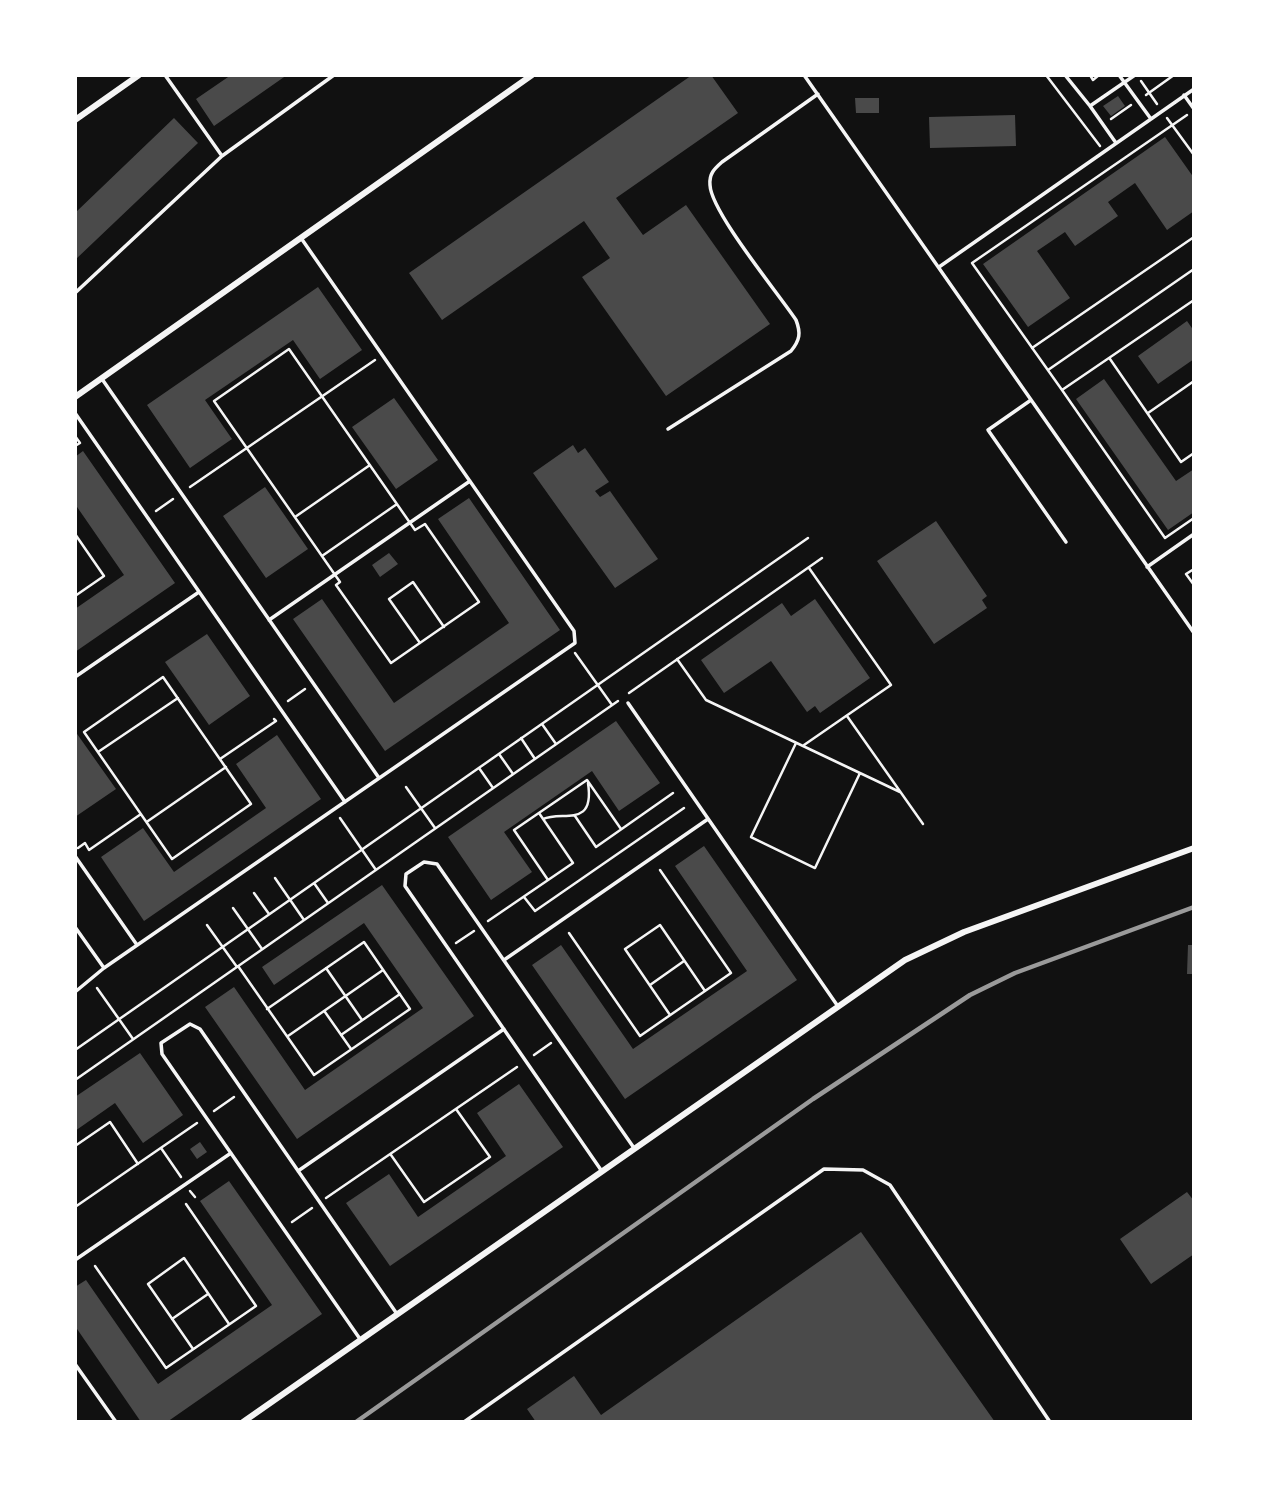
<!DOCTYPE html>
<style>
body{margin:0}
#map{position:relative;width:1269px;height:1497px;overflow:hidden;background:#111;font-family:"Roboto Condensed",sans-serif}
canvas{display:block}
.frame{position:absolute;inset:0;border:77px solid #fff;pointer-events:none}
</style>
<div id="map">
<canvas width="1269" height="1497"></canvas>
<div class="frame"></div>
</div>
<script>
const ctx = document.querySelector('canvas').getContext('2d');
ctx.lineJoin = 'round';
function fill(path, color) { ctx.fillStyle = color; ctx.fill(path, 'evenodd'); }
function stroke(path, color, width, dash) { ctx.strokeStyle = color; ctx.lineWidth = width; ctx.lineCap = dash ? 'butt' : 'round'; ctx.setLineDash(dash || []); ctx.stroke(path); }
fill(new Path2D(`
 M231 75H287L214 126 196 99Z
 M692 75H711L738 113 616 198 643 235 686 205 770 324 666 396 582 277 610 258 584 221 442 320 409 273Z
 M1118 96 1125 106 1111 116 1103 106Z
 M855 98H879V113H856Z
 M1015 115 1016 146 930 148 929 117Z
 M174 118 198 143 75 260V213Z
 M1165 137 1194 178V211L1167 230 1135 183 1108 202 1118 216 1075 246 1065 232 1037 251 1070 298 1028 327 983 264Z
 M318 287 362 350 320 379 293 340 205 400 232 439 190 468 147 405Z
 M1187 321 1194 331V359L1158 384 1138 356Z
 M1104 379 1176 481 1194 469V512L1168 530 1076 399Z
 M394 398 438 460 396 489 352 427Z
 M573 445 578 453 585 448 609 482 595 491 600 497 610 491 658 559 615 588 533 473Z
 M83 451 175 583 75 652V609L124 575 75 504V457Z
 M265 487 308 549 266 578 223 516Z
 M469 498 560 630 385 751 293 619 322 599 394 703 509 623 438 519Z
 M936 521 987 596 982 600 987 608 934 644 877 561Z
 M389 553 398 564 380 577 372 565Z
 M815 599 870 678 820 713 815 706 807 712 771 661 724 693 701 660 782 603 791 616Z
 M207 634 250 696 209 725 165 662Z
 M616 721 660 783 619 811 592 771 504 832 532 872 491 900 448 837Z
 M75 731 116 789 75 817Z
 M277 735 321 799 144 921 101 857 143 828 174 872 266 808 236 764Z
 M704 846 797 980 625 1099 532 965 561 945 633 1049 747 971 675 866Z
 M382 885 474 1016 297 1139 205 1007 234 987 305 1090 423 1008 364 923 274 985 262 967Z
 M1188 945H1194V974H1187Z
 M140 1053 183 1115 143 1143 115 1103 75 1131V1097Z
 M519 1084 563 1147 390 1266 346 1203 389 1174 418 1217 506 1156 477 1113Z
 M200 1142 207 1152 197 1159 190 1149Z
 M229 1181 322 1314 167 1422H141L75 1326V1287L86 1280 158 1384 272 1305 200 1201Z
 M1187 1192 1194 1201V1254L1151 1284 1120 1239Z
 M861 1232 995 1422H536L527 1409 574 1376 601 1415Z`), '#4a4a4a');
stroke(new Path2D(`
 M1046 75 1100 146
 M1090 75 1093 80 1099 75
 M1141 81 1157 104
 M1146 95 1174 75
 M1167 118 1194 155
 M1111 119 1131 105
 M1194 300 1062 390 1165 538 1194 518
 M1032 348 1194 237
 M289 349 415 530 425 524 479 602 391 663 336 585 340 582 214 401Z
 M1110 359 1181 462 1194 453
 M1048 370 1194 269
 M1062 390 972 263 1187 115
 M1148 413 1194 381
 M75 436 80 443 75 446
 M190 487 375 360
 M156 511 173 499
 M295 517 370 465
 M75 534 104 576 75 596
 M322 556 397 504
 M1194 569 1186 574 1194 585
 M420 643 389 599 413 582 444 627
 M575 653 612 705
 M677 659 706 700 900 792
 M163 677 251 804 172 859 84 732Z
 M629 693 822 558
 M288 701 305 689
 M847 716 923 824
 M542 724 556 744
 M521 738 535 759
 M796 743 751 837 815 868 860 773
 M804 745 891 685 809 568
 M98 752 178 698
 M499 754 513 774
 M220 759 276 721 274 719
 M479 768 493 788
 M406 787 435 828
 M575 816 596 847 673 793
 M340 818 376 870
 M543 819C562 810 595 829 588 783
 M148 821 226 767
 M78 848 85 843 89 850 141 814
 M275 878 304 920
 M548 880 514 830 587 780 621 829
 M314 883 328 903
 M254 893 269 914
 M524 897 535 911 684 808
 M233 908 262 949
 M488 921 573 863 539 813
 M207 925 237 967
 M569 933 640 1036 731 973 660 870
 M456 943 474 931
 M238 966 314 1075 410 1009 364 942 267 1009
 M326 968 362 1020
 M650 985 684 961
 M97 988 133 1039
 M325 1012 351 1049
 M670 1015 625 949 660 925 705 991
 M341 1035 400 994
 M288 1036 383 970
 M75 1050 808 538
 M534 1055 551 1043
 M75 1080 618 701
 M214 1111 234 1097
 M75 1146 110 1122 138 1164
 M161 1148 181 1177
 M391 1155 424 1202 490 1157 456 1109
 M190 1191 195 1197
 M326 1198 517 1067
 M75 1207 197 1123
 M292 1222 312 1208
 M95 1266 166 1368 256 1306 186 1204
 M172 1319 208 1294
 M193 1349 148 1284 184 1258 229 1324`), '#f5f5f5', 2.5);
stroke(new Path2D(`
 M804 75 1194 633
 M1065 75 1090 106
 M1119 75 1151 119
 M1184 95 1194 109
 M1116 143 1090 106 1135 75
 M222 156 334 75
 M939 267 1194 89
 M75 293 222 156 165 75
 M102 379 379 778
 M1031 400 988 430 1066 542
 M75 413 345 802
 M668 429 791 351C800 340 801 333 796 320 778 293 711 212 710 185 709 174 714 169 722 162L818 94
 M1147 567 1194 534
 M269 620 470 481
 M75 677 199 592
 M628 703 837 1005
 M75 856 137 945
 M75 927 104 968
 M504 960 708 819
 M75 992 104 968 575 643 574 631 301 238
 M601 1170 405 886 406 874 424 862 437 864 634 1148
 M298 1171 504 1029
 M75 1260 231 1153
 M360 1339 162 1054 161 1043 190 1024 200 1029 397 1314
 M75 1364 116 1422
 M464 1422 824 1169 863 1170 890 1185 1050 1422`), '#f5f5f5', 3.5);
stroke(new Path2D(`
 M75 120 139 75
 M75 397 532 75
 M243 1422 905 960 964 932 1194 848`), '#f5f5f5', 6);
stroke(new Path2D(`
 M356 1422 813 1099 970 995 1015 973 1194 907`), '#9a9a9a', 4.5);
</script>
